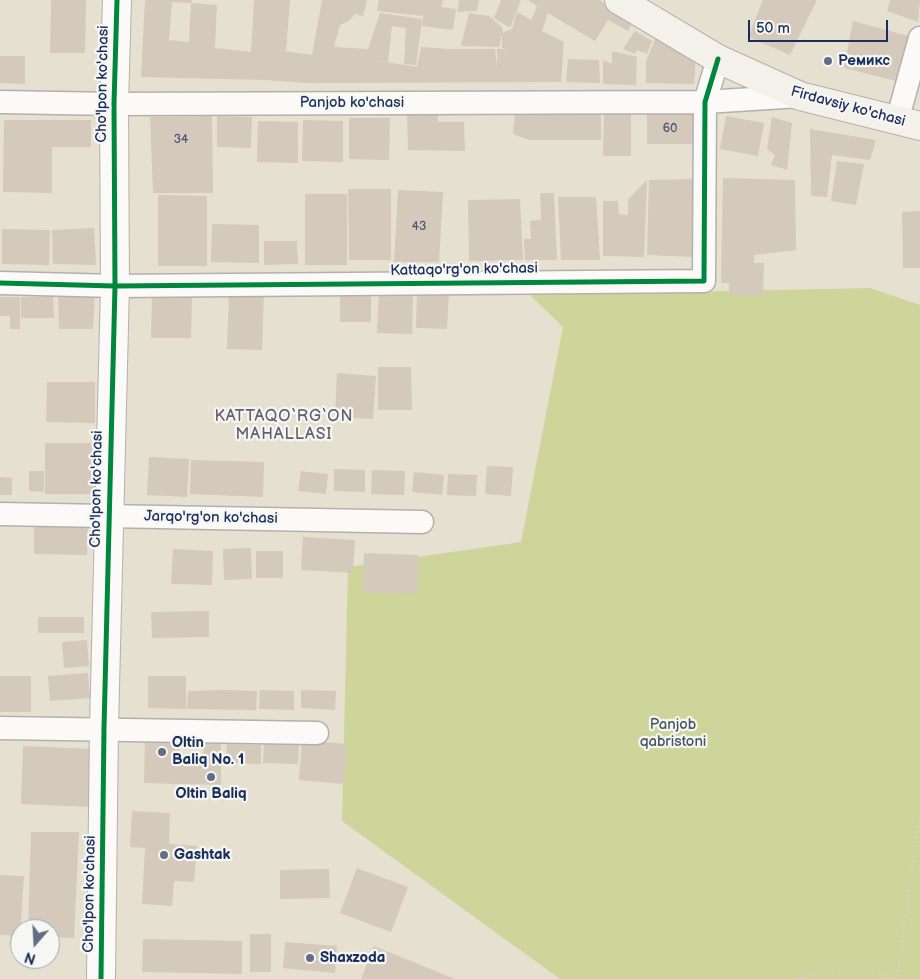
<!DOCTYPE html>
<meta charset="utf-8">
<style>
body{margin:0}
#map{position:relative;width:920px;height:979px;overflow:hidden;background:#e6e0d0;font-family:"Balsamiq Sans",sans-serif}
canvas{display:block}
.north{position:absolute;left:10px;top:919px;width:50px;height:50px;box-sizing:border-box;background:#f6f6f2;border:1px solid #9ea6b7;border-radius:50%;rotate:199deg;font-size:14px;font-weight:700;line-height:20px;text-align:center;color:#1b2f5e}
.north::after{content:'';display:block;margin:auto;width:18px;height:22px;background:#626d86;clip-path:polygon(50% 0,100% 100%,50% 72%,0 100%)}
.scale{position:absolute;left:748px;top:20px;width:140px;height:22px;box-sizing:border-box;border:2px solid #1b2f5e;border-top:0;padding-left:6px;font-size:15px;line-height:18px;white-space:nowrap;color:#1b2f5e;-webkit-text-stroke:4px #f6f6f2;paint-order:stroke}
</style>
<div id="map">
<canvas width="920" height="979"></canvas>
<div class="north">N</div>
<div class="scale">50 m</div>
</div>
<script>
const ctx = document.querySelector('canvas').getContext('2d');
ctx.lineJoin = 'round';
function fill(path, color) { ctx.fillStyle = color; ctx.fill(path, 'evenodd'); }
function stroke(path, color, width, dash) { ctx.strokeStyle = color; ctx.lineWidth = width; ctx.lineCap = dash ? 'butt' : 'round'; ctx.setLineDash(dash || []); ctx.stroke(path); }
function label(font, color, halo, rows, align = 'center') {
  ctx.font = font + ' "Balsamiq Sans",sans-serif'; ctx.lineWidth = 4.5; ctx.setLineDash([]); ctx.textBaseline = 'middle'; ctx.strokeStyle = halo; ctx.fillStyle = color; for (const [text, x, y, turn = 0] of rows) {
    ctx.save(); ctx.translate(x, y); ctx.rotate((+turn || 0) * Math.PI / 180); ctx.textAlign = isNaN(turn) ? turn : align; if (halo) ctx.strokeText(text, 0, 0); ctx.fillText(text, 0, 0); ctx.restore();
  }
}
fill(new Path2D(`
 M870 288 920 305V979H560L342 821 348 567 521 542 563 327 530 295Z`), '#ced59b');
fill(new Path2D(`
 M51 0H86L85 53H50Z
 M145 0H192L191 3 172 2 169 40 189 42 191 3 217 5 215 48 251 52 254 0H290L286 51 312 55 322 0H367L363 16 355 14 349 21 340 25 334 47 368 49 380 13 422 19 416 65 404 64 406 28 392 26 388 62 368 59 417 67 421 47 449 49H495L497 68V49H509L502 48V34L499 47 461 46 469 13 489 16 503 28 502 33 512 29 517 12 531 20 537 6 528 0H599L634 20 628 31 608 20 595 41 548 13 542 31 564 42 561 82 307 83 265 80 141 77Z
 M379 0H443L441 7 456 9 453 30 422 26 423 16 377 11Z
 M459 0H479L477 11 457 12Z
 M501 0H521L510 28 494 18Z
 M763 0H817L790 55 748 37Z
 M890 0H920L918 22 887 11Z
 M853 21 912 37 900 82 844 68Z
 M635 31 652 41 647 54 637 50 635 54 623 49Z
 M657 35 696 55 694 84 646 83V61Z
 M612 51 637 57 636 85 603 84V60L612 64Z
 M0 56H25V84L0 83Z
 M568 59 599 60 600 83 566 82Z
 M683 107 693 115 694 144H647V109Z
 M601 112V140H529L513 134 515 114Z
 M407 113H438V122H464L465 151 408 150Z
 M604 114H631V156H603Z
 M212 116 213 193H153L150 117Z
 M217 116 252 117 251 148 217 147Z
 M726 116 764 123 758 156 720 149Z
 M772 117 792 123 787 170 771 165 775 155 767 149Z
 M349 118H390L389 160 349 159Z
 M4 120H91V147H52V193L3 192Z
 M303 120 343 121V162L302 161Z
 M258 121 298 122V163L257 162Z
 M810 129 876 140 870 160 832 155 827 197 811 196Z
 M837 161 864 164 856 205 831 201Z
 M723 178 795 180 796 250 754 255V263H764L763 296 729 295V283H721Z
 M693 179V257L647 255 649 180Z
 M647 180 644 257 603 256V201H618L619 214 628 215V199Z
 M348 189H391V260H349Z
 M398 190 443 192 439 262H394Z
 M540 193H554L557 260H525L524 239H531L530 221 541 220Z
 M305 194H347V265H305Z
 M158 195 207 196V266H158Z
 M558 197H596L600 260H561Z
 M520 199 523 260 469 261 468 200Z
 M920 211V268H903L902 212Z
 M212 224 259 225V263L211 262Z
 M94 228 96 265 53 264 52 230Z
 M2 229 50 230 49 265 2 264Z
 M264 241H297L298 264 264 265Z
 M95 292 93 329H59L58 294Z
 M229 292 264 293 262 350 227 349Z
 M379 292 413 293 412 334 377 333Z
 M417 292 449 293 447 329 416 328Z
 M340 295 371 296V322H340Z
 M53 296 54 318H21V297Z
 M152 296 192 297 191 338H151Z
 M0 297H20V329H10V316H0Z
 M378 367H411L412 410H378Z
 M337 373 376 376 373 419 335 417Z
 M47 382H95V423L46 422Z
 M45 443H96L95 494H45Z
 M149 457 189 459 187 497 147 495Z
 M191 460 264 462 263 497 190 494Z
 M487 466 513 467 511 496 485 494Z
 M334 469 365 470V492L334 491Z
 M372 470 405 471 404 495 371 494Z
 M29 471H44V492L29 491Z
 M301 471 328 474 326 494 298 491Z
 M414 472 444 475 442 495 412 492Z
 M448 474 477 475 476 496 447 495Z
 M0 477 12 478V495H0Z
 M34 523H88L87 555 34 554Z
 M303 537 355 540 353 573 301 570Z
 M251 548 252 579 224 580 223 549Z
 M173 549 213 551 212 585 171 584Z
 M256 551H283V578H256Z
 M364 553 419 555 418 594 363 592Z
 M209 611V637L152 638 151 612Z
 M38 617H84V633H38Z
 M87 640 89 666 64 668 62 642Z
 M88 673 90 698 50 701 48 676Z
 M0 676H31V712H0Z
 M148 676H186V709L148 708Z
 M223 690 257 691 256 710 187 709 188 691Z
 M260 690 294 691V710L259 709Z
 M301 690 336 691 335 710 301 708Z
 M145 738 180 739 179 764 203 765 204 739H221V785L144 783Z
 M302 740 347 744 344 784 299 780Z
 M227 744 261 745V764L226 763Z
 M264 744 299 745 298 764 263 763Z
 M23 746 93 749 90 807 21 804Z
 M132 811 170 813 169 844 197 846 194 882 174 881 172 906 142 904 145 848 130 847Z
 M31 832H79L74 938 50 937V929H28Z
 M357 868 408 887 391 932 340 913Z
 M329 869 330 898 280 899V870Z
 M0 875 24 876 20 936 0 935Z
 M250 934H271V972H250Z
 M143 939 242 941V974L142 972Z
 M285 942 337 946 335 973 283 968Z
 M374 946 455 979H361Z`), '#d4c9bb');
const minor = new Path2D(`
 M0 102 114 104 705 102 800 96
 M897 121 920 38
 M0 283 115 286 704 281 705 102 718 59
 M0 514 422 522
 M0 728 317 733`);
const tertiary = new Path2D(`
 M101 979 104 728 115 286 114 104 117 0`);
const secondary = new Path2D(`
 M619 0 718 59 800 96 920 126`);
stroke(minor, '#b3b1ac', 25);
stroke(tertiary, '#b3b1ac', 30);
stroke(secondary, '#b3b1ac', 30);
stroke(new Path2D(`
 M800 979V977L828 971 897 976 920 815`), '#d3d3d2', 3, [1, 4]);
stroke(minor, '#fbfaf8', 22);
stroke(tertiary, '#fbfaf8', 28);
stroke(secondary, '#f4f0ea', 28);
stroke(new Path2D(`
 M0 283 115 286 704 281 705 102 718 59
 M101 979 104 728 115 286 114 104 117 0`), '#00873e', 5);
for (const [x, y, r, color] of [
 [828,61,5,"#626d86"],
 [162,752,5,"#626d86"],
 [211,777,5,"#626d86"],
 [164,855,5,"#626d86"],
 [310,958,5,"#626d86"]
]) { const dot = new Path2D(); dot.arc(x, y, r, 0, 2 * Math.PI); ctx.fillStyle = color; ctx.fill(dot); stroke(dot, '#f6f6f2', 2); }
label('12px', '#4a5676', null, [
 ["60",670,129],
 ["34",181,140],
 ["43",419,227]
]);
label('bold 15px', '#1b2f5e', '#f6f6f2', [
 ["Ремикс",838,61],
 ["Oltin",172,743],
 ["Baliq No. 1",172,760],
 ["Oltin Baliq",211,794,"center"],
 ["Gashtak",174,855],
 ["Shaxzoda",320,958]
], 'left');
label('15px', '#1b2f5e', '#f6f6f2', [
 ["Cho'lpon ko'chasi",103,84,-89],
 ["Panjob ko'chasi",352,103],
 ["Firdavsiy ko'chasi",848,107,15],
 ["Kattaqo'rg'on ko'chasi",464,270,-1],
 ["Cho'lpon ko'chasi",97,489,-89],
 ["Jarqo'rg'on ko'chasi",211,518,1],
 ["Cho'lpon ko'chasi",90,894,-89]
]);
label('15px', '#435662', '#f6f6f2', [
 ["Panjob",673,725],
 ["qabristoni",673,742]
]);
ctx.letterSpacing = '1px';
label('16px', '#635f70', '#f6f6f2', [
 ["KATTAQO‘RG‘ON",284,417],
 ["MAHALLASI",284,435]
]);
ctx.letterSpacing = '0px';
</script>
